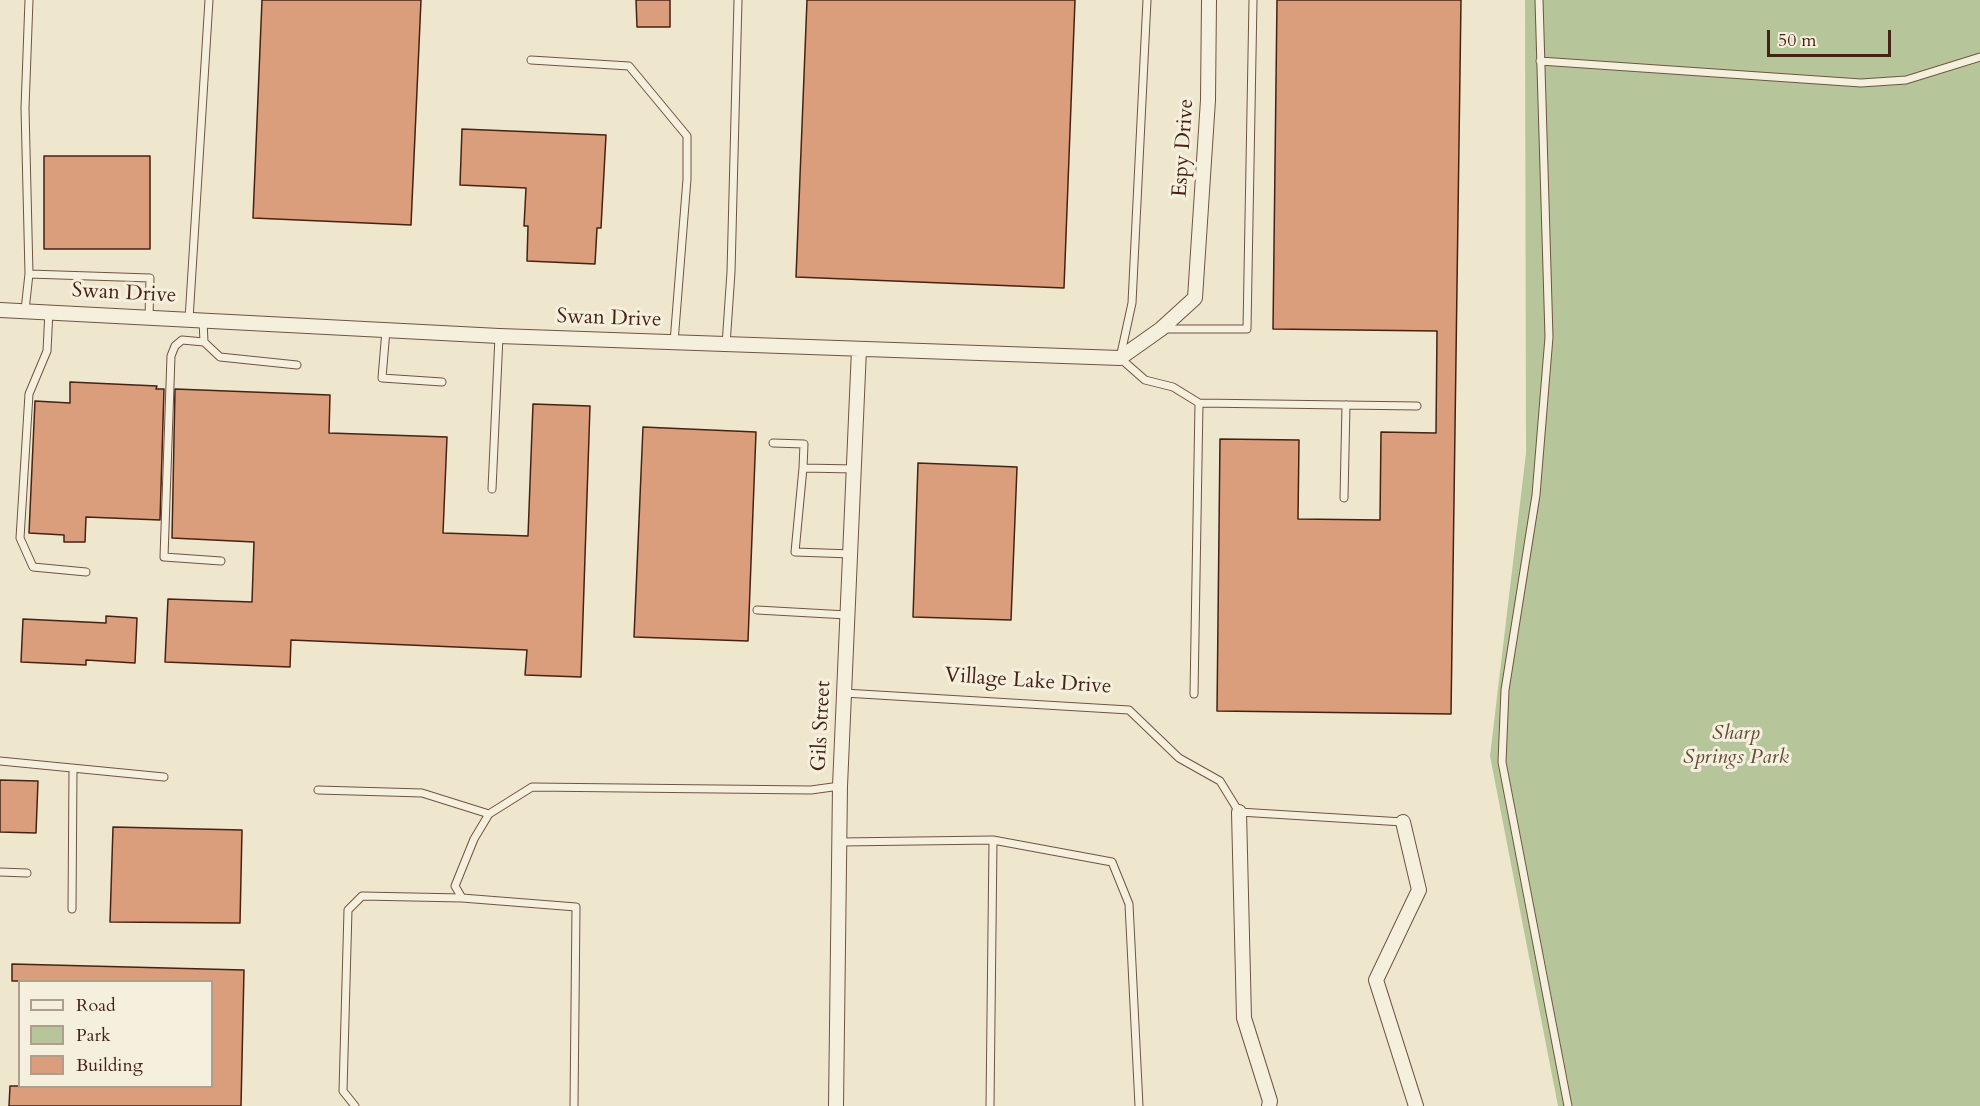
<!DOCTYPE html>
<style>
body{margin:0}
#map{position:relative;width:1980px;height:1106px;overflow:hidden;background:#efe7cd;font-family:Cardo,serif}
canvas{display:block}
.legend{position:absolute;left:18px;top:980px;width:195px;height:108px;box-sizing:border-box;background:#f5efde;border:2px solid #af9d8d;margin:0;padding:8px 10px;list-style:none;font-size:18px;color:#452214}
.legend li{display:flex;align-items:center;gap:12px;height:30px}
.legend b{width:30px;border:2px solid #af9d8d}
.scale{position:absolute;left:1767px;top:30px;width:124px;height:27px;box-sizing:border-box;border:3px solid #452214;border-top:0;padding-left:8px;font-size:18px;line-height:21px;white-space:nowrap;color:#452214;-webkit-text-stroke:4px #f5efde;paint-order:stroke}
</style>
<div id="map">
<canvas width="1980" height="1106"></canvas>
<ul class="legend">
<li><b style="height:8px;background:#f5efde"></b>Road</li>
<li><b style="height:16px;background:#b6c69a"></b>Park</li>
<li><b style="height:16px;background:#da9e7c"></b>Building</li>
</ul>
<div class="scale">50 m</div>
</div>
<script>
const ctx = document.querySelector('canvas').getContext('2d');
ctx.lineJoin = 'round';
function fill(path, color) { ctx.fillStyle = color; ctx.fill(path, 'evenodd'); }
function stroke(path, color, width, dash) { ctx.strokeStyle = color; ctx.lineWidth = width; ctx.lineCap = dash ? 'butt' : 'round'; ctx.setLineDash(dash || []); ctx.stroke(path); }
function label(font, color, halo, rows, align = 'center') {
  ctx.font = font + ' Cardo,serif'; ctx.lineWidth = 6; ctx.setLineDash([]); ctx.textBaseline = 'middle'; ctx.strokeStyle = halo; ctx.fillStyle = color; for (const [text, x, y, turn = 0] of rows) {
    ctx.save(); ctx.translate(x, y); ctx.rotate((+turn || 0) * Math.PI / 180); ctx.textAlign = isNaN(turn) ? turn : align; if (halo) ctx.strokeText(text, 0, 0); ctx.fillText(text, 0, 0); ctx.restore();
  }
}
fill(new Path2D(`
 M1525 0H1980V1106H1558L1490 756 1526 453Z`), '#b6c69a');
const building = new Path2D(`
 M262 0H421L411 225 253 218Z
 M636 0H670V27H637Z
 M807 0H1075L1064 288 796 277Z
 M1277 0H1461L1451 714 1217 711 1220 439 1299 440 1298 519 1380 520 1381 432 1436 433 1437 331 1273 329Z
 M462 129 606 135 601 228H597L595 264 527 261 528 226H524L526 188 460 185Z
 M44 156H150V249H44Z
 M70 382 157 386 156 389H164L160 520 86 517 85 542H64V535L29 533 35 401 70 403Z
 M175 389 330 395 329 433 447 437 443 533 528 536 533 404 590 406 581 677 525 675 527 650 291 640 290 667 165 662 168 599 252 602 254 542 172 538Z
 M643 427 756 432 748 641 634 637Z
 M918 463 1017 467 1011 620 913 617Z
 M106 616 137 618 135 663 86 660V665L21 662 23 619 106 623Z
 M0 780 38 781 36 833 0 832Z
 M113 827 242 830 240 923 110 922Z
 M12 964 244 970 241 1106H9L10 1086H212V981H12Z`);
fill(building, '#da9e7c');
stroke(building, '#452214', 1.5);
const lane = new Path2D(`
 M29 0 25 108 29 274
 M1147 0 1132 303 1120 358 1145 380 1173 387 1199 403 1417 406
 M1539 0 1549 337 1536 495 1505 690 1502 762 1568 1106
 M531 60 629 66 687 136V179L674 342
 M1540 61 1861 83 1906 80 1980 57
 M25 310 29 274 150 278 149 317
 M49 311 47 351 29 394 20 538 33 567 86 572
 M189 319 209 0
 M203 320 204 342 220 357 297 365
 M1162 329H1247L1253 0
 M386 330 382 378 442 382
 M204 342 182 340 175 346 171 356 164 557 221 561
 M726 345 731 272 738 0
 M773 443 804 444 803 468
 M492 489 499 336
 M1344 498 1346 405
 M852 554 795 552 803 468 855 469
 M757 610 847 615
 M844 693 1129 710 1179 758 1220 781 1239 812 1403 822
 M1194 694 1199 403
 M0 761 164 777
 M318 790 422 793 489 814
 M840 842 993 840 1112 862 1129 904 1139 1106
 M0 872 27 873
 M72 909 73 769
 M355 1106 343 1091 348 910 362 896 462 898
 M574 1106 576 907 462 898 455 886 474 839 489 814 532 787 811 790 840 786
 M990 1106 993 840`);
const street = new Path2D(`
 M0 310 499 336 1120 358 1161 329 1195 298 1208 100 1209 0
 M1239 812 1244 1018 1270 1101 1269 1106
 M1403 822 1419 890 1376 980 1416 1106
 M836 1106 840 786 859 349`);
stroke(lane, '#705342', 9);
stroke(street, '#705342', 16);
stroke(lane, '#f5efde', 7);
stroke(street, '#f5efde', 14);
label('21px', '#452214', '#f5efde', [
 ["Espy Drive",1184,148,-86],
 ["Swan Drive",124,294,3],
 ["Swan Drive",609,319,2],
 ["Village Lake Drive",1028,682,4],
 ["Gils Street",822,726,-87]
]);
label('italic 21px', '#614b36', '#f5efde', [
 ["Sharp",1736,734],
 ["Springs Park",1736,758]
]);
</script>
